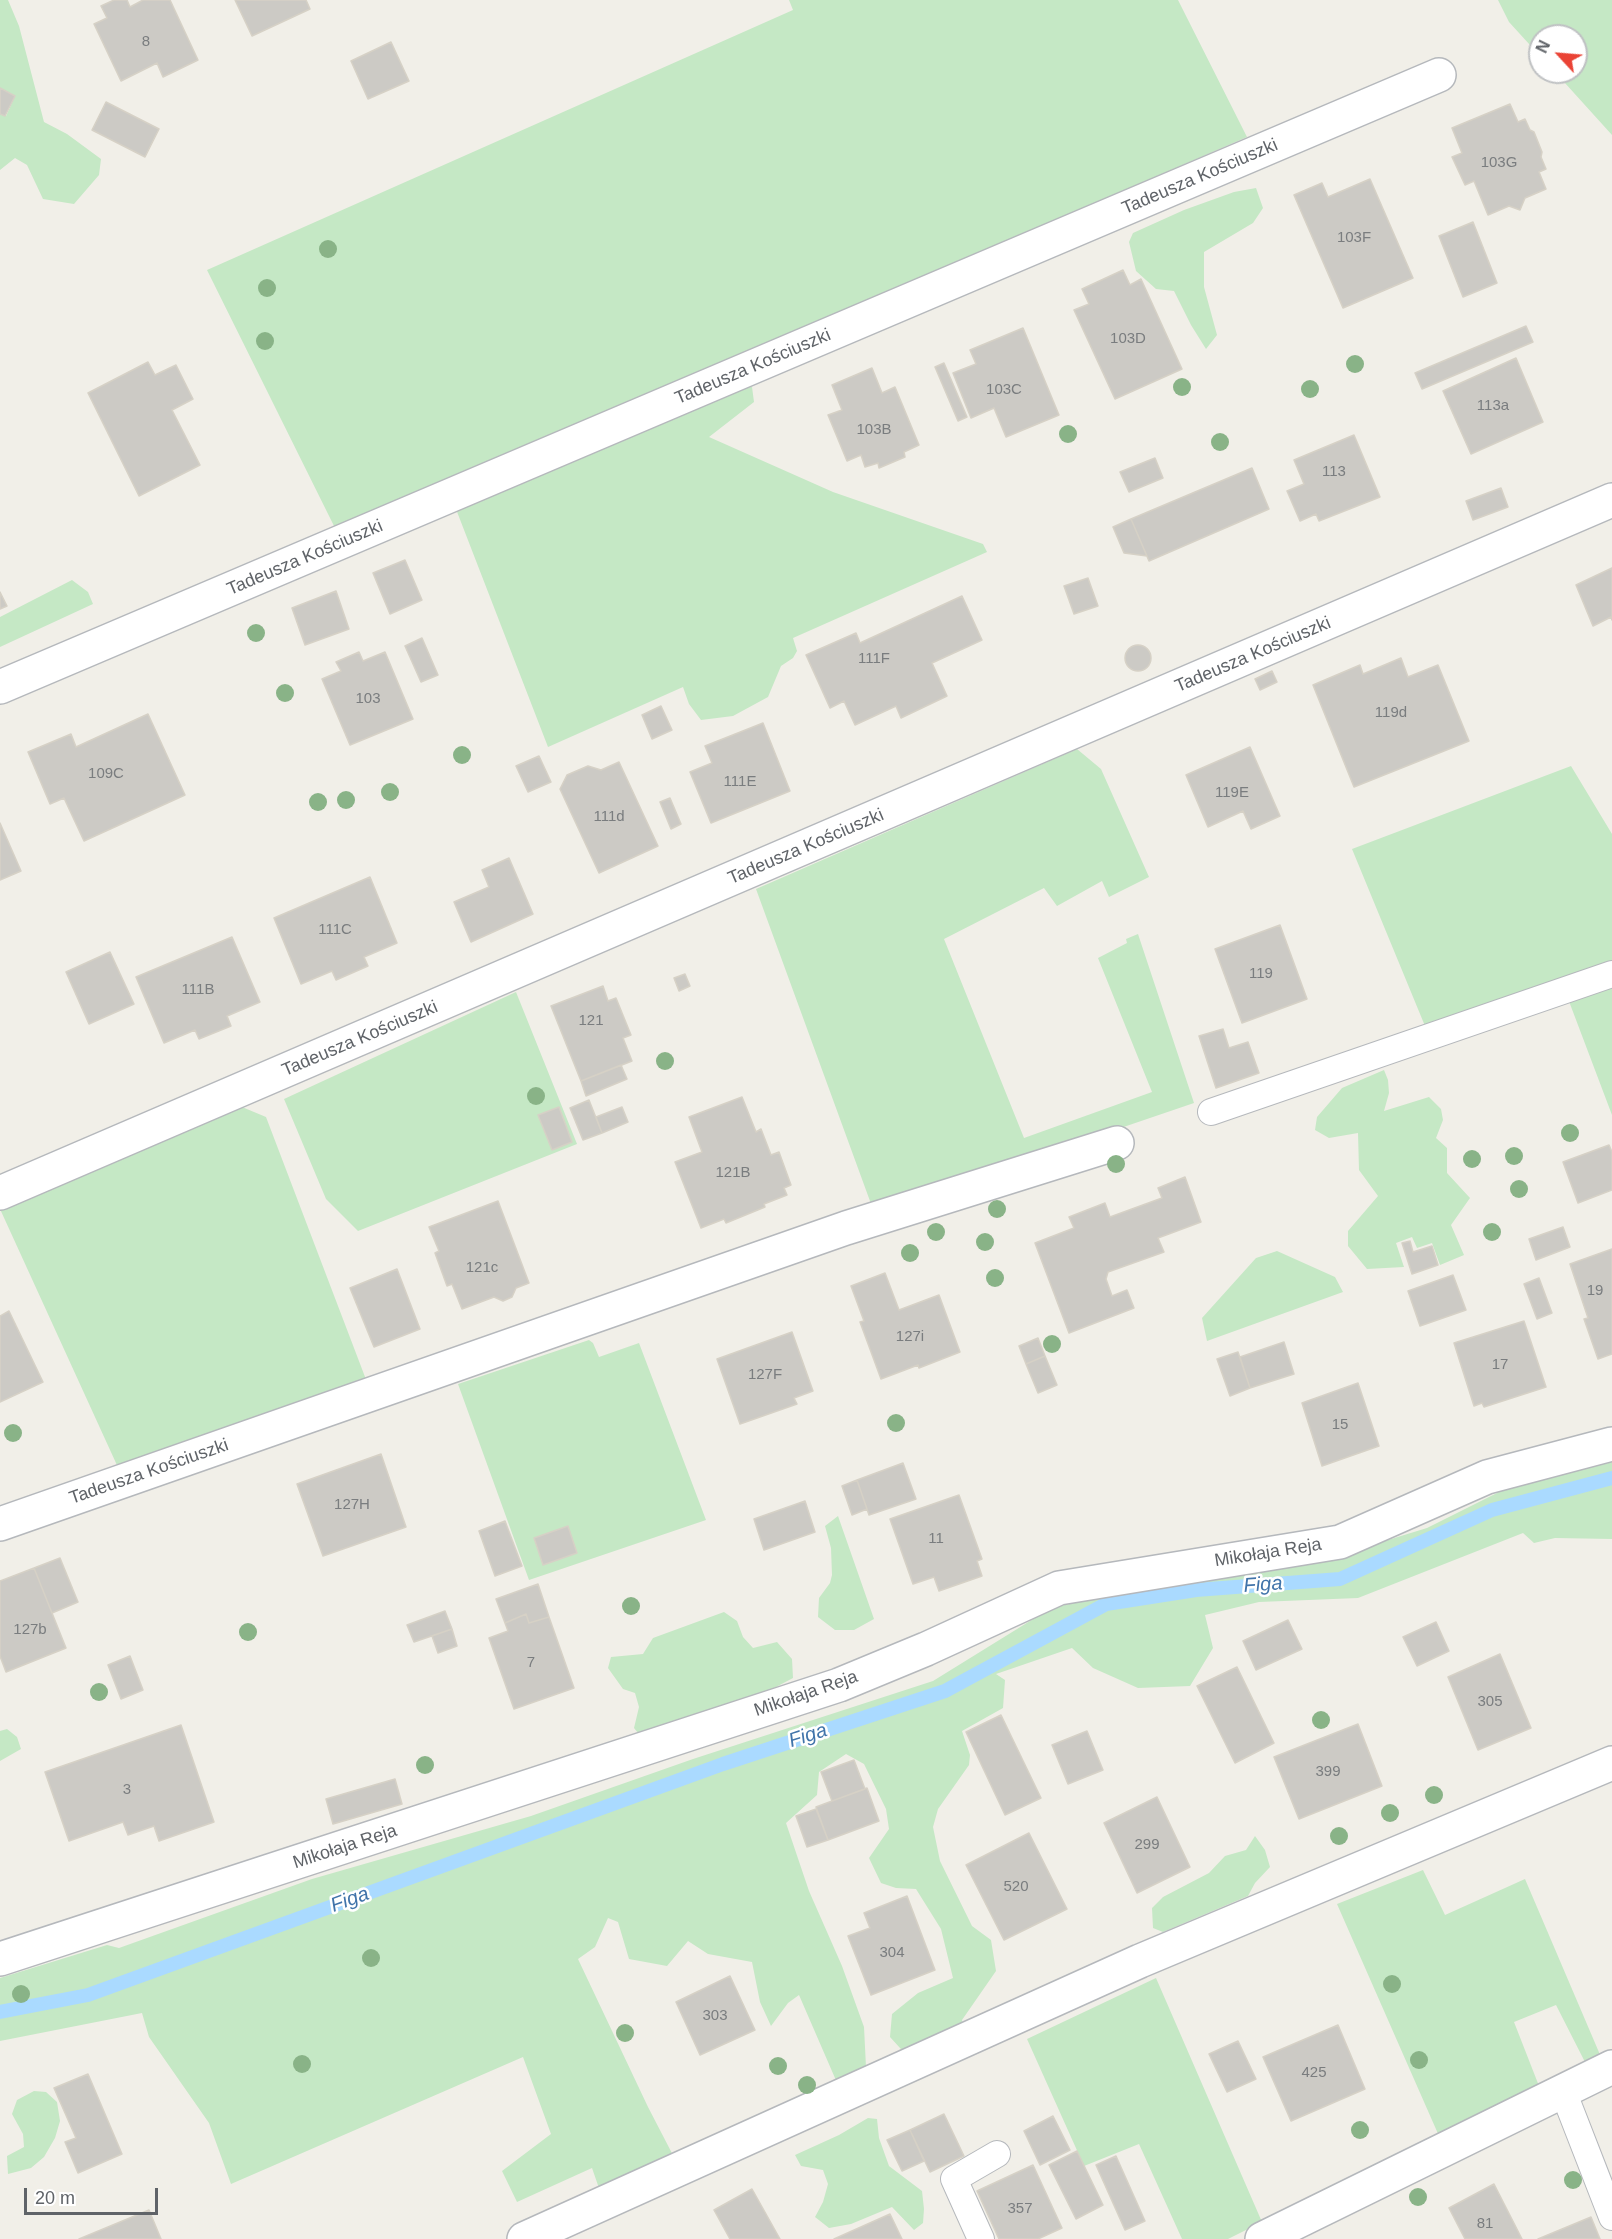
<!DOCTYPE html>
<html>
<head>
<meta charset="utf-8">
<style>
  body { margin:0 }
  #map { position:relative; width:1612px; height:2239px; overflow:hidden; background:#f1efe8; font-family:Arial,sans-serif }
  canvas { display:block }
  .north { position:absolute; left:1528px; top:24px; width:60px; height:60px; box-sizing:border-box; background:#fff; border:2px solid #bfc1c3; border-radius:50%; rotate:296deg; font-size:16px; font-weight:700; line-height:24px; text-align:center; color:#5f6368 }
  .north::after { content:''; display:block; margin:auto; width:21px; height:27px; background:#ea4335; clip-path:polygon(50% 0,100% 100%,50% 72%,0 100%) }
  .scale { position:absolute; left:24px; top:2188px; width:134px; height:27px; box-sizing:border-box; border:3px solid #5f6368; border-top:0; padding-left:8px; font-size:18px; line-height:21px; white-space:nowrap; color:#5f6368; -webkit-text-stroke:4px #fff; paint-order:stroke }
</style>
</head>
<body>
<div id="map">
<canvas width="1612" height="2239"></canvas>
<div class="north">N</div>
<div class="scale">20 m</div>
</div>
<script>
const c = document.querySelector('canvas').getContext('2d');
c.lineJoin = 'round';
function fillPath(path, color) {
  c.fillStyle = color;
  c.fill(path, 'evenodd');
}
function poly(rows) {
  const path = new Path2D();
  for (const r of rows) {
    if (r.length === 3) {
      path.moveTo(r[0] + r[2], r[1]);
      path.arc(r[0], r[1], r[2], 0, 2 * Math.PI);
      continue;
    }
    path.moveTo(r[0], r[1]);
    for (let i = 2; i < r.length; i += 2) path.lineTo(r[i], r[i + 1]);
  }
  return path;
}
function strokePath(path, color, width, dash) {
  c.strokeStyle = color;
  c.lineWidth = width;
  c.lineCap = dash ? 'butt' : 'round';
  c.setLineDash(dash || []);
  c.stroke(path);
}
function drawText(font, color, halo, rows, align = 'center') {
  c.font = font + ' Arial,sans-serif';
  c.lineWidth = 5;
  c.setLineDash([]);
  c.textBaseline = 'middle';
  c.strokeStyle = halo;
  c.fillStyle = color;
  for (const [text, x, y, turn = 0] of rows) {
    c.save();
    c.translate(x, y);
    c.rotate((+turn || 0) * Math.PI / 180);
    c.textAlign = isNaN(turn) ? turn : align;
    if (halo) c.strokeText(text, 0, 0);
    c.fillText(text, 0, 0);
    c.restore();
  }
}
fillPath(poly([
  [0,0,8,0,19,26,44,122,67,134,101,159,99,175,74,204,43,199,27,165,15,158,0,170,0,114,6,116,15,96,0,88],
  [789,0,1178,0,1247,137,651,396,335,528,207,270,793,10],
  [1498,0,1612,0,1612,135,1555,72,1576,72,1576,36,1540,36,1540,56,1509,22],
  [1256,188,1263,208,1253,223,1204,252,1204,287,1217,335,1206,349,1191,325,1174,291,1156,289,1136,271,1129,242,1133,233,1184,210,1234,192],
  [741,386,752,387,754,402,709,437,833,492,983,544,987,552,793,638,797,651,793,658,781,666,768,697,733,716,701,720,689,704,683,687,548,747,454,504],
  [72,580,88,592,93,604,0,647,0,617],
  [1077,749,1101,769,1149,877,1109,897,1102,881,1057,906,1044,888,944,939,1024,1138,1152,1092,1098,958,1127,943,1126,939,1138,934,1194,1103,874,1212,756,889],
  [1571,766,1612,834,1612,961,1425,1026,1352,849],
  [1612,981,1612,1115,1567,996],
  [516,992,577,1144,358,1231,326,1199,284,1099],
  [1384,1070,1388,1080,1389,1093,1384,1111,1429,1097,1441,1109,1443,1120,1436,1138,1447,1148,1447,1173,1470,1198,1451,1225,1464,1255,1440,1265,1432,1243,1417,1248,1412,1237,1396,1243,1404,1267,1367,1269,1348,1246,1348,1231,1378,1196,1359,1170,1358,1133,1329,1138,1315,1130,1317,1117,1342,1088],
  [242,1107,266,1117,370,1390,121,1474,0,1209],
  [1277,1251,1335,1277,1343,1292,1207,1341,1202,1318,1256,1258],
  [589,1340,593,1343,599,1357,639,1343,706,1520,529,1580,458,1384],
  [1612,1462,1612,1539,1555,1538,1534,1543,1523,1533,1358,1598,1259,1602,1205,1615,1213,1648,1190,1686,1138,1688,1093,1668,1072,1648,996,1674,1005,1680,1003,1708,962,1731,970,1755,969,1765,938,1809,933,1827,940,1861,972,1926,991,1940,996,1971,962,2020,965,2035,910,2059,890,2037,892,2014,918,1993,953,1978,941,1929,916,1889,896,1888,881,1883,869,1858,889,1829,886,1809,864,1764,846,1754,819,1772,817,1795,786,1823,809,1891,842,1966,864,2027,866,2067,838,2085,799,1995,788,2003,771,2026,760,2002,752,1962,708,1954,688,1941,667,1966,629,1959,618,1922,608,1918,595,1947,578,1959,648,2107,676,2161,601,2194,592,2168,517,2202,502,2171,551,2134,523,2057,231,2184,209,2123,149,2037,142,2013,0,2041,0,1978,107,1945,119,1948,312,1879,531,1816,693,1759,933,1681,1051,1608,1133,1590,1276,1570,1339,1555,1427,1528,1507,1488],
  [838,1516,874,1619,854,1630,835,1630,818,1617,819,1598,830,1583,832,1575,831,1548,825,1526],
  [724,1612,737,1621,743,1637,753,1648,777,1642,792,1659,793,1678,740,1706,643,1739,634,1728,639,1707,635,1693,623,1689,608,1668,611,1657,643,1654,653,1638],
  [7,1729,17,1737,21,1749,0,1761,0,1731],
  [1255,1836,1265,1850,1270,1867,1255,1883,1248,1896,1163,1932,1153,1928,1152,1908,1163,1897,1209,1873,1225,1856,1246,1850],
  [1423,1870,1445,1915,1525,1879,1601,2057,1586,2064,1556,2005,1514,2022,1539,2086,1439,2136,1337,1904],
  [1156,1978,1262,2222,1228,2239,1182,2239,1139,2144,1084,2166,1027,2039],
  [34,2091,46,2092,57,2102,60,2121,55,2138,44,2157,31,2168,8,2174,7,2156,24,2147,23,2134,12,2114,17,2100],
  [868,2118,877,2119,879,2138,889,2166,922,2191,924,2209,923,2223,914,2230,892,2207,851,2224,829,2228,815,2217,823,2202,828,2184,823,2170,801,2166,795,2155,839,2135]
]), '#c5e8c5');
strokePath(poly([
  [0,2012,88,1995,723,1764,945,1691,1106,1604,1196,1590,1340,1579,1492,1510,1612,1478]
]), '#aadaff', 14);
const building = poly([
  [114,0,127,0,130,7,143,0,170,0,198,60,163,77,157,63,121,81,94,24,107,18,101,6,114,0],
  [235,0,306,0,310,9,252,36,235,0],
  [391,42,409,81,368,99,351,61,391,42],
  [0,88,15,96,5,116,0,114,0,88],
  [106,102,159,129,145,157,92,130,106,102],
  [1510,104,1518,122,1525,119,1530,130,1534,132,1542,152,1541,157,1546,169,1539,172,1546,189,1525,198,1520,210,1509,206,1488,215,1474,181,1465,185,1452,157,1462,153,1452,128,1510,104],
  [1370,179,1413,278,1343,308,1294,195,1322,183,1328,197,1370,179],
  [1473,222,1497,283,1463,297,1439,236,1473,222],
  [1123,270,1130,285,1141,279,1182,369,1115,399,1074,310,1089,304,1082,289,1123,270],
  [1526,326,1533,342,1422,389,1415,373,1526,326],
  [1023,328,1059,415,1006,437,994,408,971,418,953,373,976,364,970,350,1023,328],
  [1516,358,1543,422,1471,454,1443,391,1516,358],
  [148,362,155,375,176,365,193,399,172,410,200,465,139,496,88,393,148,362],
  [944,363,967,417,958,421,935,367,944,363],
  [872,368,882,393,895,387,919,445,904,452,905,457,879,468,878,463,865,467,861,455,847,461,828,415,842,410,832,385,872,368],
  [1354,435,1380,497,1319,521,1316,514,1300,521,1287,491,1304,484,1294,460,1354,435],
  [1155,458,1163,478,1129,492,1120,472,1155,458],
  [1252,468,1269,509,1149,561,1131,519,1252,468],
  [1501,488,1508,507,1473,520,1466,501,1501,488],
  [1131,519,1147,556,1124,553,1113,527,1131,519],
  [405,560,422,600,390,614,373,573,405,560],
  [1612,568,1612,620,1611,617,1593,626,1576,585,1612,568],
  [1088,578,1098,606,1074,614,1064,586,1088,578],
  [336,591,349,629,305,645,292,608,336,591],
  [0,592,7,606,0,609,0,592],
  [962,596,982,640,932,663,947,696,901,718,896,706,855,725,844,701,830,708,806,655,856,633,860,643,962,596],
  [422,638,438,675,421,682,405,646,422,638],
  [1138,658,13],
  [359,652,363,661,385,652,413,719,350,745,322,679,341,671,336,662,359,652],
  [1401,658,1408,677,1438,665,1469,741,1354,787,1313,685,1360,665,1363,674,1401,658],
  [1272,671,1277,682,1260,690,1255,679,1272,671],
  [661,706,672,730,652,739,642,715,661,706],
  [148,714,185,795,84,841,64,798,50,804,28,752,71,734,76,747,148,714],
  [763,723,790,791,711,823,690,772,712,763,705,746,763,723],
  [1250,747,1280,816,1251,829,1243,811,1208,827,1186,775,1250,747],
  [539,756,551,782,528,792,516,766,539,756],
  [619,762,658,846,599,873,560,789,567,775,588,766,601,770,619,762],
  [670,798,681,824,671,829,660,802,670,798],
  [0,823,21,871,0,880,0,823],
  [509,858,533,914,471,942,454,902,489,887,482,870,509,858],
  [370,877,397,943,364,957,368,966,336,980,332,971,301,984,274,918,370,877],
  [1280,925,1307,999,1242,1023,1215,949,1280,925],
  [232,937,260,1002,227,1016,231,1026,199,1039,195,1030,164,1043,136,977,232,937],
  [110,952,134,1004,89,1024,66,972,110,952],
  [685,974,690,986,679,991,674,978,685,974],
  [603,986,608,1001,616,998,631,1035,623,1038,632,1061,581,1081,551,1006,603,986],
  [1223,1029,1229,1048,1248,1042,1259,1073,1216,1088,1199,1036,1223,1029],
  [621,1065,627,1079,586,1096,581,1081,621,1065],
  [742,1097,756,1132,761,1129,771,1155,779,1152,791,1185,784,1188,787,1195,764,1204,765,1207,726,1223,724,1219,701,1228,675,1162,702,1152,689,1117,742,1097],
  [589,1100,602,1133,583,1140,570,1108,589,1100],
  [559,1107,572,1142,552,1150,538,1115,559,1107],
  [622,1107,628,1122,602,1133,596,1117,622,1107],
  [1609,1145,1612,1152,1612,1190,1578,1203,1563,1162,1609,1145],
  [1185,1177,1201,1222,1158,1238,1164,1252,1108,1272,1106,1279,1112,1296,1127,1290,1134,1308,1069,1333,1035,1243,1074,1228,1069,1217,1105,1203,1110,1217,1162,1198,1158,1188,1185,1177],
  [498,1201,529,1283,516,1288,512,1297,503,1301,494,1297,462,1309,452,1284,447,1286,435,1253,439,1251,429,1227,498,1201],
  [1563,1227,1570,1247,1536,1260,1529,1239,1563,1227],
  [1410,1241,1413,1252,1432,1246,1438,1265,1412,1274,1402,1243,1410,1241],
  [1612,1249,1612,1354,1598,1359,1584,1319,1588,1318,1570,1264,1612,1249],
  [397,1269,420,1329,374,1347,350,1288,397,1269],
  [885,1273,899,1310,939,1295,960,1352,919,1368,918,1365,881,1379,860,1322,864,1321,851,1286,885,1273],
  [1453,1275,1466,1310,1420,1326,1408,1291,1453,1275],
  [1539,1278,1552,1313,1537,1319,1524,1284,1539,1278],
  [9,1311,43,1382,0,1402,0,1316,9,1311],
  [1524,1321,1546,1387,1484,1407,1482,1403,1474,1406,1454,1343,1524,1321],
  [792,1332,813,1391,794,1398,797,1404,740,1424,717,1359,792,1332],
  [1038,1338,1045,1356,1026,1364,1019,1346,1038,1338],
  [1284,1342,1294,1374,1250,1388,1240,1357,1284,1342],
  [1238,1352,1250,1388,1230,1396,1217,1359,1238,1352],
  [1045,1356,1057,1385,1038,1393,1026,1364,1045,1356],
  [1358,1383,1379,1446,1322,1466,1302,1403,1358,1383],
  [381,1454,406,1527,323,1556,297,1484,381,1454],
  [903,1463,916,1499,869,1515,857,1480,903,1463],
  [857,1480,867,1509,852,1515,842,1486,857,1480],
  [959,1495,982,1559,977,1561,982,1576,939,1591,934,1577,913,1584,890,1519,959,1495],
  [805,1501,815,1532,764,1550,754,1519,805,1501],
  [505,1521,522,1566,495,1576,479,1531,505,1521],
  [568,1526,577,1553,543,1565,534,1538,568,1526],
  [60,1558,78,1602,52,1613,34,1568,60,1558],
  [34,1568,66,1648,6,1672,0,1656,0,1581,34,1568],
  [538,1584,549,1617,529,1623,526,1614,505,1623,496,1599,538,1584],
  [445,1611,452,1629,414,1642,407,1625,445,1611],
  [526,1614,529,1623,549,1617,574,1688,514,1709,489,1638,508,1631,505,1623,526,1614],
  [1288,1620,1302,1649,1256,1670,1243,1641,1288,1620],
  [1436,1622,1449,1651,1417,1666,1403,1637,1436,1622],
  [452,1629,457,1646,438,1653,432,1636,452,1629],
  [1500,1654,1531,1728,1478,1750,1448,1677,1500,1654],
  [130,1656,143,1690,121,1699,108,1665,130,1656],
  [1237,1667,1274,1743,1235,1763,1197,1686,1237,1667],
  [1001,1715,1041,1798,1005,1815,966,1732,1001,1715],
  [1358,1724,1382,1786,1299,1819,1274,1757,1358,1724],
  [181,1725,214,1822,159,1841,154,1826,128,1835,123,1822,69,1841,45,1772,181,1725],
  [1087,1731,1103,1770,1068,1784,1052,1745,1087,1731],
  [854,1760,865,1789,832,1801,821,1772,854,1760],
  [395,1779,402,1804,333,1824,326,1799,395,1779],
  [867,1788,879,1821,828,1840,816,1807,867,1788],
  [1157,1797,1190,1867,1137,1893,1104,1823,1157,1797],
  [816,1809,828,1840,807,1847,796,1816,816,1809],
  [1029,1833,1067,1909,1004,1940,966,1865,1029,1833],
  [907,1896,935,1970,871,1995,848,1936,870,1928,864,1913,907,1896],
  [730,1976,755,2030,700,2055,676,2002,730,1976],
  [1338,2025,1365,2089,1291,2121,1263,2057,1338,2025],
  [1238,2041,1256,2079,1227,2092,1209,2054,1238,2041],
  [88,2074,122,2154,78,2173,65,2142,76,2138,54,2088,88,2074],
  [944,2114,964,2156,930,2172,910,2130,944,2114],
  [1053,2116,1070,2150,1040,2165,1024,2131,1053,2116],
  [910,2130,924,2161,902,2171,887,2140,910,2130],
  [1077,2151,1103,2205,1076,2219,1049,2165,1077,2151],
  [1116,2156,1145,2221,1125,2230,1096,2165,1116,2156],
  [1033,2165,1062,2228,1038,2239,999,2239,977,2191,1033,2165],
  [1494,2184,1522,2239,1465,2239,1449,2208,1494,2184],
  [752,2189,780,2239,730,2239,714,2210,752,2189],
  [149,2210,161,2239,79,2239,149,2210],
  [890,2214,902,2239,834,2239,890,2214],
  [1591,2217,1600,2239,1538,2239,1591,2217]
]);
fillPath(building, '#cccac5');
strokePath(building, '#d6d1c6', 1.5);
const service = poly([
  [1211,1112,1612,974],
  [1563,2091,1612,2217],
  [981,2239,954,2179,997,2154]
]);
const minor = poly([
  [0,687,1439,75],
  [0,1193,1612,500],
  [0,1524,846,1228,1117,1143],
  [0,1959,839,1685,926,1649,1059,1588,1340,1542,1487,1477,1612,1444],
  [524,2239,1140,1961,1612,1763],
  [1262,2239,1612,2067]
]);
strokePath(service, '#b5b8bc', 28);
strokePath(minor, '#b5b8bc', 36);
strokePath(service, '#fff', 26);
strokePath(minor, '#fff', 33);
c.fillStyle = '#89b387';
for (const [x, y] of [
  [328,249],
  [267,288],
  [265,341],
  [1355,364],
  [1182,387],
  [1310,389],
  [1068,434],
  [1220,442],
  [256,633],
  [285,693],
  [462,755],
  [390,792],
  [346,800],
  [318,802],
  [665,1061],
  [536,1096],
  [1570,1133],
  [1514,1156],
  [1472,1159],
  [1116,1164],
  [1519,1189],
  [997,1209],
  [936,1232],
  [1492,1232],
  [985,1242],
  [910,1253],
  [995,1278],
  [1052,1344],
  [896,1423],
  [13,1433],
  [631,1606],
  [248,1632],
  [99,1692],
  [1321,1720],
  [425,1765],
  [1434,1795],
  [1390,1813],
  [1339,1836],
  [371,1958],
  [1392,1984],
  [21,1994],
  [625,2033],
  [1419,2060],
  [302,2064],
  [778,2066],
  [807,2085],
  [1360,2130],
  [1573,2180],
  [1418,2197]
]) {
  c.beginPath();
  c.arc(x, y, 9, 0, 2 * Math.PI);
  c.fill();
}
drawText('15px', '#7a7d7f', null, [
  ["8",146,42],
  ["103G",1499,163],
  ["103F",1354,238],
  ["103D",1128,339],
  ["103C",1004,390],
  ["113a",1493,406],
  ["103B",874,430],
  ["113",1334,472],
  ["111F",874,659],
  ["103",368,699],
  ["119d",1391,713],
  ["109C",106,774],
  ["111E",740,782],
  ["119E",1232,793],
  ["111d",609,817],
  ["111C",335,930],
  ["119",1261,974],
  ["111B",198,990],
  ["121",591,1021],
  ["121B",733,1173],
  ["121c",482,1268],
  ["19",1595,1291],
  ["127i",910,1337],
  ["17",1500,1365],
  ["127F",765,1375],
  ["15",1340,1425],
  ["127H",352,1505],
  ["11",936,1539],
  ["127b",30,1630],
  ["7",531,1663],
  ["305",1490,1702],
  ["399",1328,1772],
  ["3",127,1790],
  ["299",1147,1845],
  ["520",1016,1887],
  ["304",892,1953],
  ["303",715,2016],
  ["425",1314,2073],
  ["357",1020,2209],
  ["81",1485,2224]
]);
drawText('18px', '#5f6368', '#fff', [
  ["Tadeusza Kościuszki",1200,177,-23],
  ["Tadeusza Kościuszki",753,367,-23],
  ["Tadeusza Kościuszki",305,558,-23],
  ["Tadeusza Kościuszki",1253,655,-23],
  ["Tadeusza Kościuszki",806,847,-23],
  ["Tadeusza Kościuszki",360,1039,-23],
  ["Tadeusza Kościuszki",149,1472,-19],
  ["Mikołaja Reja",1268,1553,-9],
  ["Mikołaja Reja",806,1694,-19],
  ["Mikołaja Reja",345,1847,-18]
]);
drawText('italic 20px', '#4174aa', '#fff', [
  ["Figa",1263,1585,-4],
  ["Figa",808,1736,-18],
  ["Figa",350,1900,-20]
]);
</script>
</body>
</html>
